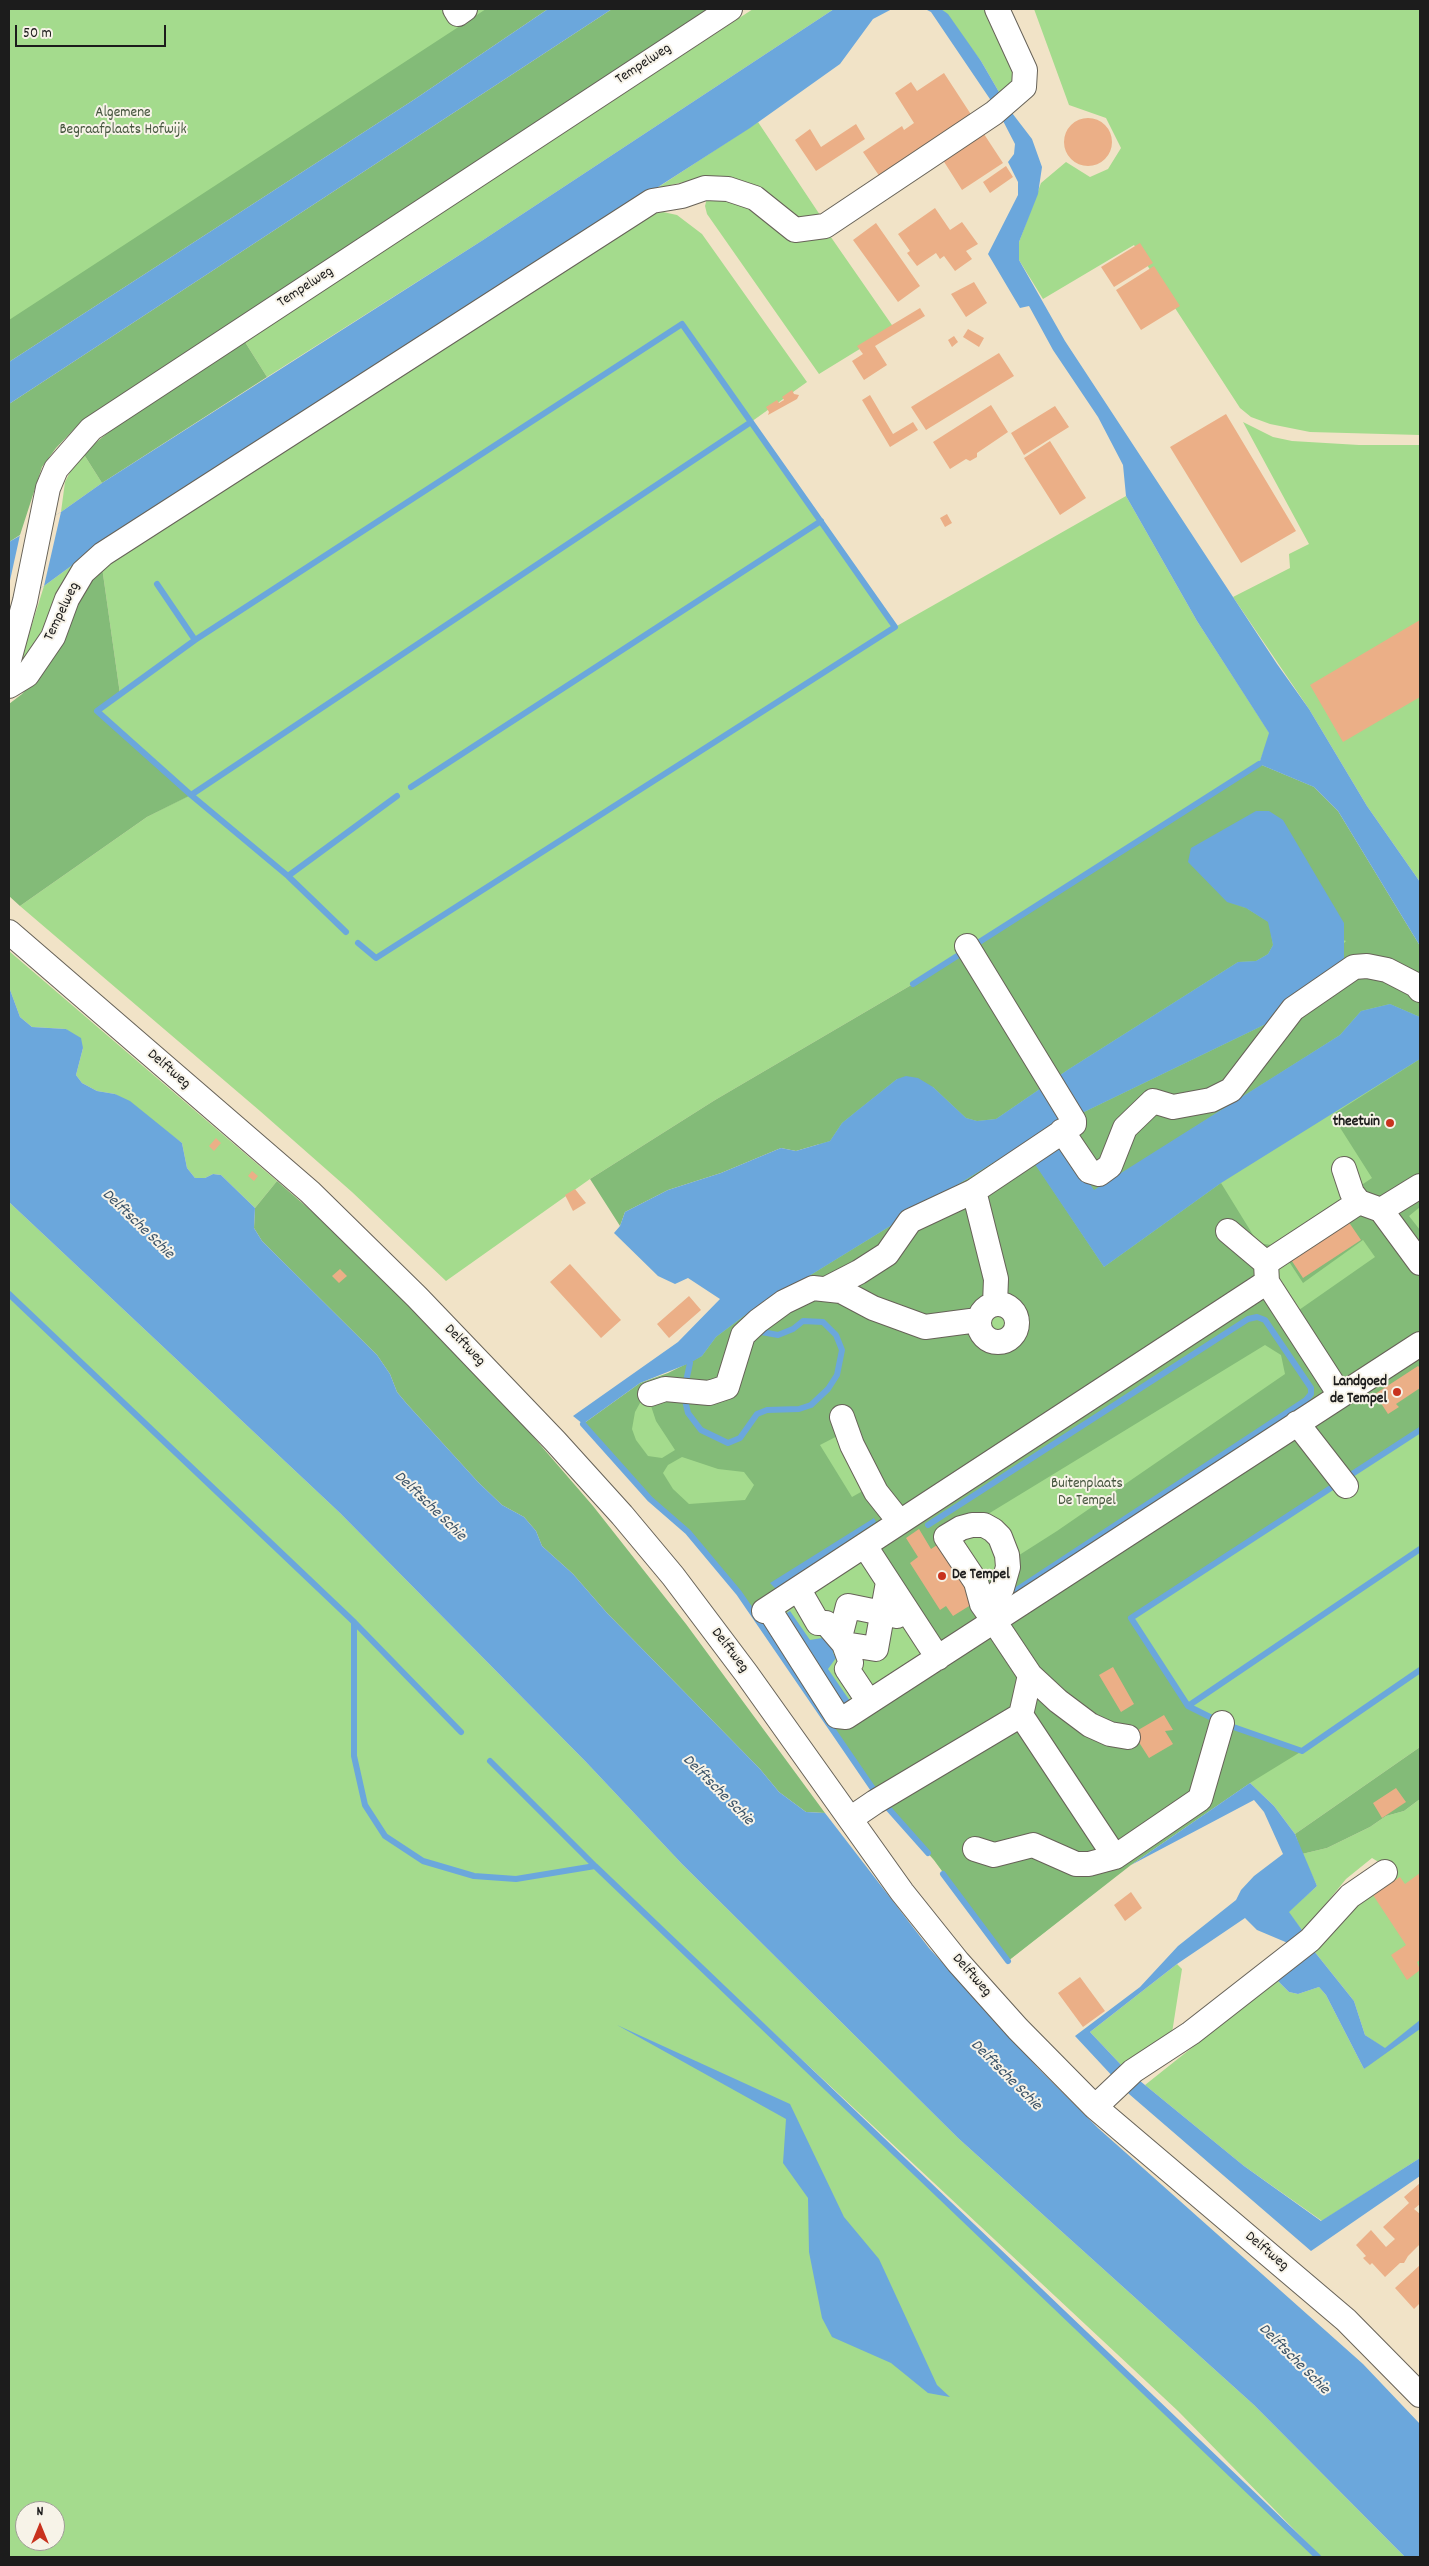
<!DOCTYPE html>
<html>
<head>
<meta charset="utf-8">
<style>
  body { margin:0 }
  #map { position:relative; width:1429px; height:2566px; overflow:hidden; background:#f1e3c7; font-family:Dekko,sans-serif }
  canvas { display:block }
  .frame { position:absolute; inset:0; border:10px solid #1c1c1c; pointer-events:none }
  .north { position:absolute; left:15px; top:2501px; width:50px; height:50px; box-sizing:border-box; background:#f7f3e8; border:1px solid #9f9d96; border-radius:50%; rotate:0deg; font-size:14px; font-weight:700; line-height:20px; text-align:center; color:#1c1c1c }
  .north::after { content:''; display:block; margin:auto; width:18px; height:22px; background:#c8321e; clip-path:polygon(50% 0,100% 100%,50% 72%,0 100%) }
  .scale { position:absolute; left:15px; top:25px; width:151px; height:22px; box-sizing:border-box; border:2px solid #1c1c1c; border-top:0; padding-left:6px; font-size:15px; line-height:18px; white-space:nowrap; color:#1c1c1c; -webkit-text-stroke:4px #f7f3e8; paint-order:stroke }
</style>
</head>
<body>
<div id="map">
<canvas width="1429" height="2566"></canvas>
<div class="frame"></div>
<div class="north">N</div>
<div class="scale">50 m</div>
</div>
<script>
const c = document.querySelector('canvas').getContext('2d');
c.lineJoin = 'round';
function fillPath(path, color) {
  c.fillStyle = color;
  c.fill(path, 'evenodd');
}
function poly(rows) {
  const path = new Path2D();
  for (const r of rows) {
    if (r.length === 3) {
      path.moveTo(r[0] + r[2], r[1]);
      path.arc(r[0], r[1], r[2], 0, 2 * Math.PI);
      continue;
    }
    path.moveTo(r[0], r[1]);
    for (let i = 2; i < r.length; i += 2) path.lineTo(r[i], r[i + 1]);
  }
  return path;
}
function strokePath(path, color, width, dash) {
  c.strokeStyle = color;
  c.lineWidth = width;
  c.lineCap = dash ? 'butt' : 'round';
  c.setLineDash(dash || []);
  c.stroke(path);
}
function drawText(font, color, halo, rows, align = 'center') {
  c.font = font + ' Dekko,sans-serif';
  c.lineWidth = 4;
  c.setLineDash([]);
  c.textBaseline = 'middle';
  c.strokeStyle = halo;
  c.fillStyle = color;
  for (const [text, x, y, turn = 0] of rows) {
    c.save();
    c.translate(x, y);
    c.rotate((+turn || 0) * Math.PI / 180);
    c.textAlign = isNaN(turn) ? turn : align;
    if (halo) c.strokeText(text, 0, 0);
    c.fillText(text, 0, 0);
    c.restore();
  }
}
fillPath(poly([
  [9,9,500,9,9,334],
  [753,9,834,9,483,240,267,377,245,342],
  [941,9,985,9,995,35,1022,80,1003,99,981,61],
  [1034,9,1420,9,1420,435,1310,432,1270,424,1251,417,1240,408,1134,245,1043,299,1019,260,1019,242,1041,183,1066,162,1090,177,1108,169,1121,148,1106,118,1069,105],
  [758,122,820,215,797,220,705,180,684,182,657,188],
  [714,196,826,230,894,328,819,374,707,214,705,206,707,198],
  [663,212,677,215,702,234,807,382,751,422,895,627,1126,496,1197,621,1270,734,1259,764,1314,787,1420,946,1420,1747,1295,1834,1274,1806,1250,1783,1130,1865,1008,1961,934,1860,880,1799,739,1593,688,1532,650,1499,583,1424,690,1363,913,984,715,1100,590,1179,446,1281,352,1192,260,1111,20,906,147,817,190,795,97,711,120,694,102,567,650,214],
  [1243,422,1273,437,1292,441,1359,445,1420,445,1420,882,1367,806,1309,709,1233,597,1290,568,1289,554,1309,544],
  [83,453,102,483,61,512,65,482,73,466],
  [97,547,43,636,17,672,44,586],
  [9,951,277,1181,255,1208,221,1175,213,1174,205,1178,195,1178,187,1168,182,1143,115,1094,97,1091,82,1083,76,1075,83,1048,66,1029,32,1027,20,1017,9,987],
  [9,1202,340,1513,586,1762,682,1864,958,2138,1254,2405,1405,2557,1321,2557,1178,2411,643,1911,1318,2557,9,2557],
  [25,2511,55,2511,55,2541,25,2541],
  [1420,1799,1420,2158,1322,2221,1244,2166,1145,2085,1277,1980,1289,1992,1298,1994,1319,1987,1326,1995,1364,2069,1385,2049,1365,2035,1354,2001,1314,1951,1351,1905,1395,1872,1372,1858,1346,1879,1325,1905,1307,1937,1288,1912,1317,1886,1302,1854,1327,1848,1370,1827,1386,1816,1404,1811],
  [1177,1964,1182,1969,1172,2033,1123,2067,1090,2032]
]), '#a4db8d');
fillPath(poly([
  [486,9,548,9,415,99,9,362,9,320],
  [612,9,708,9,78,425,56,448,42,467,20,535,9,542,9,404],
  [245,342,267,377,102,483,83,453,110,431],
  [102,567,120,694,98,711,191,795,147,817,20,906,9,896,9,704,22,694,44,669,77,592],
  [1259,764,1314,787,1338,811,1420,946,1420,1017,1390,1004,1361,1011,1340,1035,1094,1191,1051,1128,1266,1024,1346,941,1227,902,1246,908,1269,922,1273,945,1268,954,1256,961,1238,962,1069,1069,996,1119,977,1121,966,1118,933,1087,897,1079,842,1123,830,1141,796,1151,781,1148,721,1173,668,1190,625,1212,620,1226,590,1179,715,1100,913,984],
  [1420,1059,1420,1207,1409,1216,1420,1230,1420,1430,1131,1618,1188,1706,1222,1723,1302,1751,1250,1783,1131,1865,1008,1961,934,1860,880,1799,830,1726,937,1658,866,1547,755,1616,739,1593,689,1532,650,1499,583,1424,640,1383,668,1373,702,1356,716,1337,744,1316,1014,1150,1024,1147,1104,1267,1221,1183,1258,1243,1271,1245,1372,1178,1332,1115],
  [1363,1240,1375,1257,1299,1310,1274,1276,1286,1257,1303,1283],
  [993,1308,1000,1308,1007,1311,1012,1319,1012,1327,1009,1334,1002,1338,994,1338,987,1334,982,1327,986,1313],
  [1265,1345,1281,1355,1285,1374,1057,1531,980,1580,952,1536],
  [649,1400,656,1421,675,1450,662,1458,648,1456,636,1440,632,1429,635,1412,640,1403],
  [851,1429,877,1483,852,1497,820,1445],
  [682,1457,718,1469,744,1472,754,1485,745,1500,689,1504,673,1489,663,1473,668,1465],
  [277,1181,324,1222,420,1315,518,1419,593,1506,686,1624,825,1813,806,1812,779,1792,760,1769,607,1613,573,1574,542,1546,536,1531,524,1517,502,1505,478,1482,407,1404,397,1392,390,1374,377,1355,262,1241,254,1228,255,1208],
  [1420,1747,1420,1799,1404,1811,1386,1816,1370,1827,1327,1848,1302,1854,1295,1834]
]), '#83bb78');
fillPath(poly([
  [548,9,612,9,9,404,9,362,415,99],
  [834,9,892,9,873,19,840,64,750,128,97,547,44,586,9,606,9,542,61,512,102,483,483,240],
  [925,9,941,9,948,14,981,61,1003,99,994,105,931,12],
  [1009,109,1032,139,1042,167,1038,194,1019,242,1019,260,1065,341,1277,664,1309,709,1367,806,1420,882,1420,946,1338,811,1314,787,1259,764,1269,733,1197,621,1126,496,1123,465,1098,417,1053,350,1029,306,1020,308,988,254,1018,195,1018,182,1008,162,1014,154,1015,144,1001,117],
  [1256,811,1269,811,1283,820,1344,923,1344,963,1266,1024,1051,1128,1094,1190,1340,1035,1361,1011,1390,1004,1420,1017,1420,1059,1221,1183,1104,1267,1024,1148,1014,1150,744,1316,716,1337,702,1356,690,1363,640,1383,583,1424,573,1416,678,1342,720,1299,688,1278,675,1284,658,1276,614,1233,620,1226,625,1212,668,1190,721,1173,781,1148,796,1151,830,1141,842,1123,858,1110,897,1079,906,1076,918,1078,933,1087,966,1118,977,1121,996,1119,1069,1069,1238,962,1256,961,1268,954,1273,945,1268,922,1246,908,1227,902,1188,862,1191,848],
  [9,987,20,1017,32,1027,66,1029,81,1038,83,1048,76,1075,82,1083,97,1091,115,1094,130,1101,182,1143,187,1168,195,1178,205,1178,213,1174,221,1175,255,1208,254,1228,262,1241,377,1355,390,1374,397,1392,407,1404,478,1482,502,1505,524,1517,536,1531,542,1546,573,1574,607,1613,760,1769,779,1792,806,1812,825,1813,929,1948,1038,2068,1098,2128,1363,2364,1420,2424,1420,2557,1405,2557,1254,2405,958,2138,682,1864,586,1762,340,1513,9,1202],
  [874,1518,876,1522,776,1589,770,1583],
  [790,1611,810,1640,822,1638,835,1648,833,1653,836,1658,828,1669,850,1701,843,1706,785,1614],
  [1250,1783,1274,1806,1295,1834,1317,1886,1289,1912,1307,1937,1295,1946,1257,1930,1245,1918,1177,1964,1090,2032,1123,2067,1244,2166,1321,2221,1420,2158,1420,2176,1311,2251,1129,2094,1075,2036,1140,1987,1178,1946,1236,1900,1241,1890,1254,1876,1283,1854,1264,1812,1254,1800,1131,1865],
  [1314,1951,1354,2001,1365,2035,1385,2048,1420,2020,1420,2029,1364,2069,1326,1995,1319,1987,1298,1994,1289,1992,1277,1980],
  [617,2025,790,2104,844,2217,879,2259,937,2385,950,2397,928,2393,891,2363,832,2337,822,2318,809,2252,808,2198,783,2163,786,2119]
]), '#6ba7dc');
fillPath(poly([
  [61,512,44,586,9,606,9,585,20,535]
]), '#f1e3c7');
strokePath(poly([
  [157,584,195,640],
  [411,787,821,521],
  [191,795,97,711,195,640,682,324,895,627,376,958,358,943],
  [288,876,397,796],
  [346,932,288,876,191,795,751,422],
  [973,946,1259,764],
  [913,984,965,951],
  [9,1294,354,1622,461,1732],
  [685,1386,690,1363],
  [684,1396,688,1413,701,1430,728,1443,740,1438,757,1414,767,1410,799,1409,811,1405,828,1389,837,1375,842,1350,836,1335,823,1322,803,1321,793,1329,778,1335,756,1331],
  [583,1424,650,1499,688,1532,739,1593,880,1799,928,1853],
  [1346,1478,1420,1430],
  [1337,1484,1131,1618,1188,1706,1222,1723,1302,1751,1420,1670],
  [928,1525,1248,1319,1257,1317,1265,1320,1311,1388,1311,1394,1306,1400,1006,1597],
  [354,1622,354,1756,365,1805,385,1836,423,1861,474,1876,516,1879,595,1866],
  [1188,1706,1420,1549],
  [490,1761,595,1866,1318,2557],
  [943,1874,1008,1961]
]), '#6ba7dc', 6);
fillPath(poly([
  [944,73,972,116,880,177,863,152,902,126,904,130,914,123,895,93,911,82,917,91],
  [1088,142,24],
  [856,124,865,139,816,171,795,140,810,129,821,147],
  [982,131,1003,163,962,190,941,157],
  [1006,166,1013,177,990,193,983,182],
  [935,208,950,230,962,222,978,244,966,251,972,259,955,271,944,256,940,259,936,253,917,266,907,253,910,251,898,234],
  [876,223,920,286,898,302,853,240],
  [1140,243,1153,263,1114,287,1101,267],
  [1154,266,1180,306,1141,330,1116,290],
  [974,282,987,303,966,317,951,294],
  [920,308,925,316,875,346,887,365,864,380,852,361,863,354,857,346],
  [968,329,984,338,979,347,963,337],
  [954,336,958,342,952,347,948,340],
  [999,353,1014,376,926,430,911,407],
  [792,390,794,394,799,395,797,399,768,415,769,412,766,407,777,400,779,403,784,400,782,397],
  [870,395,893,434,913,422,918,430,890,447,862,400],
  [991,405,1008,432,977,453,977,457,970,461,966,459,950,469,933,442],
  [1055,406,1069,427,1024,455,1011,433],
  [1226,414,1296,531,1241,563,1170,447],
  [1050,441,1086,498,1060,515,1024,458],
  [947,514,952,523,945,527,940,518],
  [1420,620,1420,697,1343,742,1310,685],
  [216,1138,221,1143,214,1151,209,1146],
  [252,1171,258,1176,254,1181,248,1176],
  [575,1189,586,1203,573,1211,565,1195],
  [1346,1218,1361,1240,1303,1278,1288,1255],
  [570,1264,621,1320,601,1338,550,1282],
  [340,1269,347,1276,339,1283,332,1276],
  [689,1296,701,1310,669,1338,657,1324],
  [1418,1366,1420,1368,1420,1388,1396,1404,1399,1407,1388,1414,1375,1394],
  [919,1529,931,1549,943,1541,974,1603,953,1616,946,1606,940,1610,910,1563,918,1557,906,1538],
  [1113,1667,1134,1704,1121,1712,1099,1675],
  [1164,1715,1173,1730,1165,1731,1173,1744,1149,1758,1133,1733],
  [1396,1788,1406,1802,1382,1818,1373,1803],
  [1420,1873,1420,1960,1417,1962,1420,1970,1407,1980,1391,1955,1406,1945,1373,1895,1400,1877,1405,1884],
  [1131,1892,1142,1908,1125,1921,1114,1905],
  [1080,1977,1105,2011,1083,2027,1058,1993],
  [1420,2183,1420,2204,1414,2209,1420,2214,1420,2244,1408,2256,1404,2263,1400,2263,1385,2277,1372,2263,1370,2265,1363,2258,1366,2256,1356,2245,1371,2230,1386,2247,1395,2239,1383,2227,1409,2203,1404,2197],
  [1420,2265,1420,2303,1414,2309,1395,2288]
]), '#ebaf87');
const minor = poly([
  [455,9,458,14,465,9],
  [9,660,25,601,48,488,56,469,91,429,730,9],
  [9,686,27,675,53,637,67,599,83,572,103,554,652,201,682,196,705,188,728,189,755,198,795,230,825,226,994,113,1024,87,1025,70,997,9],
  [9,932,310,1192,417,1297,555,1441,622,1515,673,1576,746,1673,902,1892,958,1962,1018,2029,1095,2107,1346,2320,1420,2395],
  [1062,1131,1089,1171,1099,1174,1110,1166,1125,1128,1153,1101,1173,1107,1211,1100,1231,1090,1293,1009,1354,967,1367,966,1387,970,1416,985,1420,990],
  [1344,1169,1352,1193,1359,1202],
  [974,1191,996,1279,995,1304],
  [1381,1210,1420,1263],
  [1228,1231,1266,1263,1267,1282,1340,1395],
  [1266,1263,1359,1202,1381,1210,1420,1186],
  [828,1288,859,1272,887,1254,910,1221,974,1191,1074,1124,1074,1121,967,946],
  [998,1323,19],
  [650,1394,665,1389,709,1393,727,1387,743,1335,758,1321,784,1302,813,1288,841,1291,873,1308,925,1327,978,1320],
  [842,1417,852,1445,876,1492,899,1521],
  [1297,1423,1346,1486],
  [865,1546,938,1658],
  [799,1590,818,1623,826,1623,844,1644,851,1663,847,1669,869,1702],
  [772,1607,774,1617,837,1716,846,1717,994,1621,982,1604,976,1582,946,1537,961,1528,972,1525,984,1525,993,1530,1000,1537,1007,1555,1008,1567,1002,1588,996,1595,982,1604],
  [764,1611,1267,1282],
  [840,1637,848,1606,897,1616],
  [844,1644,876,1649,888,1582],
  [1030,1675,1058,1701,1090,1725,1110,1734,1128,1737],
  [1222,1723,1200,1799,1115,1857,1021,1715,1030,1675,994,1621,1420,1344],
  [850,1819,875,1802,1021,1715],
  [975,1849,994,1855,1033,1845,1076,1864,1089,1864,1115,1857],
  [1095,2107,1133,2071,1191,2033,1310,1940,1350,1896,1385,1872]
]);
strokePath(minor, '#676258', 26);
strokePath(minor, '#fff', 24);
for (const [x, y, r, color] of [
  [1390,1123,5,"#c8321e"],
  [1397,1392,5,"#c8321e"],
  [942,1576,5,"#c8321e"]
]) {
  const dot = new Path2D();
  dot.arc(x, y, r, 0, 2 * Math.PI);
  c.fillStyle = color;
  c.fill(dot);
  strokePath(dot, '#f7f3e8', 2);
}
drawText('15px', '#1c1c1c', '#f7f3e8', [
  ["Tempelweg",644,65,-33],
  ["Tempelweg",306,288,-33],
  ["Tempelweg",63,612,-64],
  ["Delftweg",168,1070,41],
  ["Delftweg",464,1346,46],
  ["Delftweg",729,1651,53],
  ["Delftweg",971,1976,49],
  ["Delftweg",1266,2252,40]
]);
drawText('15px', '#45553e', '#f7f3e8', [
  ["Algemene",123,114],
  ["Begraafplaats Hofwijk",123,131],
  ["Buitenplaats",1087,1485],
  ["De Tempel",1087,1502]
]);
drawText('bold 15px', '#1c1c1c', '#f7f3e8', [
  ["theetuin",1380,1123],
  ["Landgoed",1387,1383],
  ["de Tempel",1387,1400],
  ["De Tempel",952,1576,"left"]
], 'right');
drawText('italic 16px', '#3c5469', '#f7f3e8', [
  ["Delftsche Schie",137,1225,44],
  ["Delftsche Schie",429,1507,44],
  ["Delftsche Schie",717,1791,45],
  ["Delftsche Schie",1005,2076,45],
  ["Delftsche Schie",1293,2360,45]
]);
</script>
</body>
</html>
